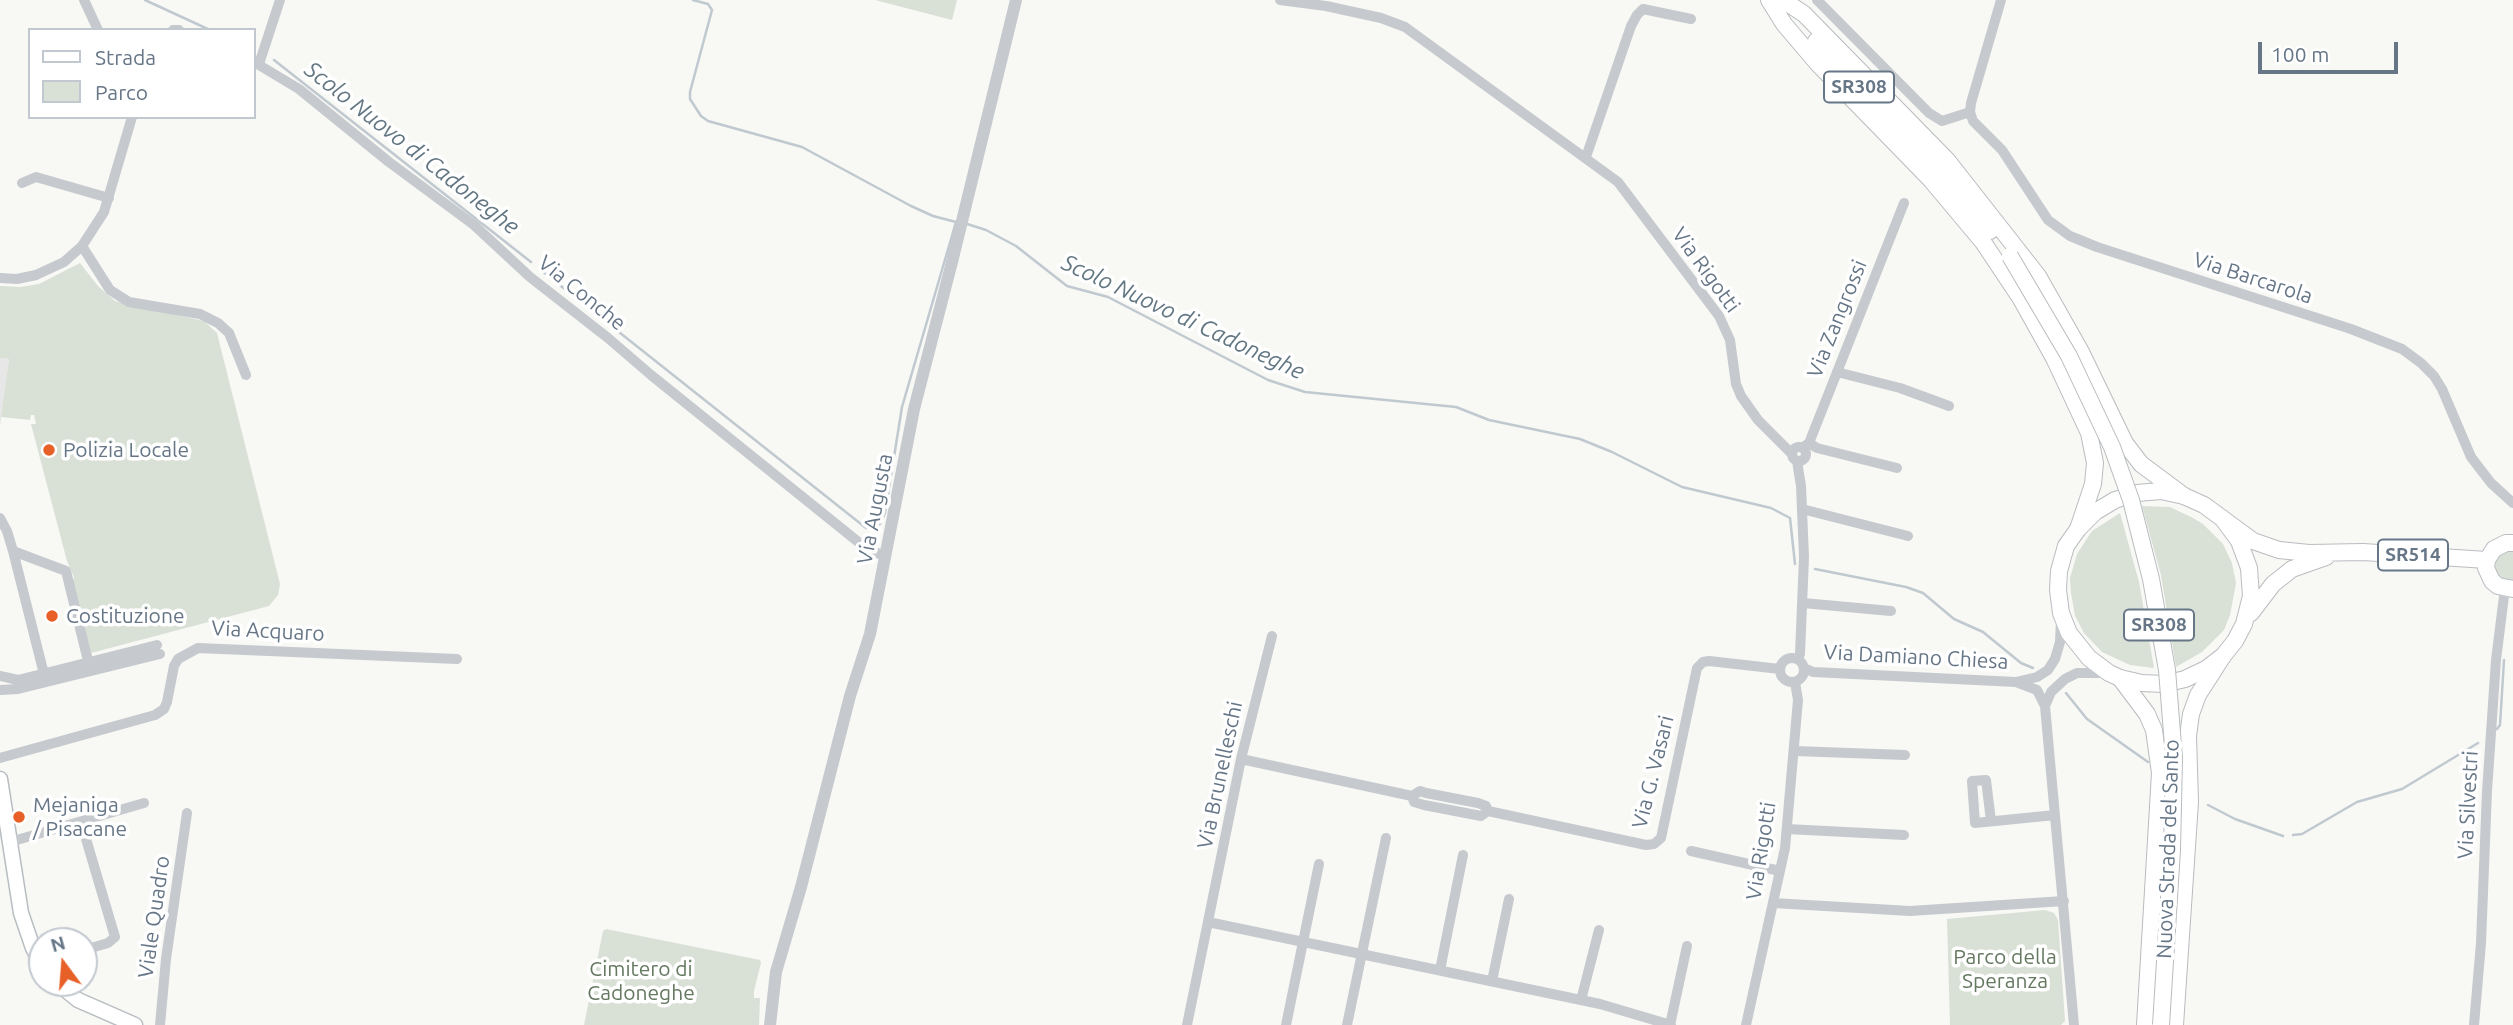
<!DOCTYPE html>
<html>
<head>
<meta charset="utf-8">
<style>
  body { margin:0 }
  #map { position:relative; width:2513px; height:1025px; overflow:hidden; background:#f8f8f5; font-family:Ubuntu,sans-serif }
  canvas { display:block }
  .legend { position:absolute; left:28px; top:28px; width:228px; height:91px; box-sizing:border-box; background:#fff; border:2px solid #c2c8cf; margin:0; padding:9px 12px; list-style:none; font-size:21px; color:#667687 }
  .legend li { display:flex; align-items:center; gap:14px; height:35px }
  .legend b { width:35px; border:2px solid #c2c8cf }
  .north { position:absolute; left:28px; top:927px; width:70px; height:70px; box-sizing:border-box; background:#fff; border:2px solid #c2c8cf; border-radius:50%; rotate:344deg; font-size:19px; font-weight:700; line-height:28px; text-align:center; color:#667687 }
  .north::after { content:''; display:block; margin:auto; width:24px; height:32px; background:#e76027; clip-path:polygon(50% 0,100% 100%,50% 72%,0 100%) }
  .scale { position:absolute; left:2258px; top:42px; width:140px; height:32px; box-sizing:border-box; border:4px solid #667687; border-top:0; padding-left:9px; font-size:21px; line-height:24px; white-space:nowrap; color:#667687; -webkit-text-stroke:5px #fff; paint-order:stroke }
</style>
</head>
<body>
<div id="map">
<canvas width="2513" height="1025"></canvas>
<ul class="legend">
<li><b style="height:9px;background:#fff"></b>Strada</li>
<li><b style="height:19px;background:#d9e0d6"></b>Parco</li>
</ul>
<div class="north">N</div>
<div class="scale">100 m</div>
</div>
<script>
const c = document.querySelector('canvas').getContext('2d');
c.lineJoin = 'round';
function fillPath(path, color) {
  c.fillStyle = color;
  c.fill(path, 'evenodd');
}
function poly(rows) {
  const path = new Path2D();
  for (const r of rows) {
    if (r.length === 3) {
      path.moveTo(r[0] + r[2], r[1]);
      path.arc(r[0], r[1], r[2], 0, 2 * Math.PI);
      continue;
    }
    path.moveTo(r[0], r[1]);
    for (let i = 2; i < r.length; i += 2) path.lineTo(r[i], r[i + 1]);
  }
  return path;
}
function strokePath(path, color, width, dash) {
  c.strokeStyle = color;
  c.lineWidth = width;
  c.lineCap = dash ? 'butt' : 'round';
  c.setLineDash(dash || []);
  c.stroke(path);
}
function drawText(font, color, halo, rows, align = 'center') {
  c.font = font + ' Ubuntu,sans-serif';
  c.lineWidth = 7;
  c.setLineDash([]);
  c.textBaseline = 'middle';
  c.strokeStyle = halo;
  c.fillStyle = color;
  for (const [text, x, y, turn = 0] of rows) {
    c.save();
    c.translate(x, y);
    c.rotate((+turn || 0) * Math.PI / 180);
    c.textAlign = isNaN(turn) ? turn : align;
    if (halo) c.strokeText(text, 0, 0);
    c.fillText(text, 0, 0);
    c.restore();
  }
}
fillPath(poly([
  [0,358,9,359,0,427]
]), '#e6e7e6');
fillPath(poly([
  [875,0,957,0,952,20],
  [80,263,98,286,115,301,204,321,217,333,280,584,278,595,269,606,91,653,73,581,74,577,67,561,31,424,36,424,34,415,31,415,30,420,1,417,9,359,0,358,0,286,20,287,39,284],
  [2142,506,2170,507,2193,518,2203,524,2223,544,2232,563,2236,583,2230,615,2224,630,2202,652,2176,667,2161,575],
  [2120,513,2139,582,2154,668,2130,665,2102,652,2084,633,2075,616,2071,593,2070,578,2077,554,2092,531],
  [2506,551,2513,551,2513,581,2503,580,2494,569,2495,560],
  [2045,910,2054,913,2058,920,2065,1021,2061,1025,1950,1025,1947,919],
  [606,929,760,960,761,963,754,991,754,998,760,998,759,1025,584,1025,603,931]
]), '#d9e0d6');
strokePath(poly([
  [145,0,210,30],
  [693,0,708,4,712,10,690,92,690,99,701,116,708,121,802,147,911,206,933,216,956,222],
  [274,60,531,262],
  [964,223,986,230,1016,246,1067,286,1108,297,1268,380,1305,392,1456,407,1489,420,1580,439,1612,452,1682,487,1771,508,1790,518,1795,564],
  [542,271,866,528,880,524,885,513,902,407,956,222,958,222],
  [1815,569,1906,587,1923,593,1954,619,1983,632,2021,663,2033,668],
  [2066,693,2087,719,2148,762],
  [2497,729,2500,725,2504,660],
  [2208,805,2235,819,2283,836],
  [2293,835,2302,834,2357,802,2402,789,2478,743]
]), '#c0c9cf', 2.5);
const secondary = poly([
  [0,779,21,913,33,948,42,964],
  [57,983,78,1000,135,1025]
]);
const primary = poly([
  [2222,518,2239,541,2249,568,2251,596,2244,624,2235,641,2223,656,2206,669,2185,679,2164,684,2142,683,2120,678,2109,673,2089,658,2069,633,2061,613,2058,590,2059,571,2066,546,2078,529,2095,512,2115,500,2137,493,2161,491,2184,496,2204,505,2253,541,2279,550,2309,553,2363,552,2487,560],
  [2513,543,2506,543,2494,549,2487,560,2486,568,2492,581,2498,586,2513,589],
  [2251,613,2273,584,2292,569,2326,557]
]);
const trunk = poly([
  [1769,0,1784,24,1818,64,1931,180,1983,242,2021,299,2054,358,2089,433,2095,463,2093,484,2078,529],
  [1783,0,1804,14,1947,160,2038,276,2081,352,2125,443,2141,464,2184,496],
  [1816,41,1942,174,1990,231],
  [2120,678,2147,714,2154,730,2160,773,2145,1025],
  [2175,1025,2190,802,2188,736,2191,714,2198,695,2223,656]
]);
strokePath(secondary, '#b8bdc2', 17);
strokePath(primary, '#b9bdc1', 18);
strokePath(trunk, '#b8bcbf', 18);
strokePath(poly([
  [84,0,98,30],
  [1280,0,1326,6,1381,18,1405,27,1618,182,1719,316,1730,340,1736,384,1741,396,1758,420,1791,453],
  [1817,0,1929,113,1942,121,1970,112],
  [2001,0,1971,103,1970,112,1973,121,2002,150,2048,220,2070,236,2097,247,2351,329,2402,349,2421,363,2434,376,2442,389,2471,457,2491,483,2513,503],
  [173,30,179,30],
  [254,62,299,89,389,162,474,225,530,277,608,338,651,375,867,549,885,556],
  [259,64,280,0],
  [1586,157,1631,26,1637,15,1643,9,1691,19],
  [22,183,36,177,109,198],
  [82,246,110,290,129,302,200,314,218,323,229,333,246,375],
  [0,278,17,279,36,275,64,262,82,246,104,212,132,117],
  [1837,372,1900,388,1949,406],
  [1809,443,1817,448,1897,468],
  [1799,454,7],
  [1802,448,1809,443,1904,203],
  [1797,461,1801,486,1804,557,1800,654,1797,659],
  [1802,509,1908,536],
  [0,518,7,531,13,551,46,682],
  [13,551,66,571,90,669],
  [1803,603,1891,611],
  [1792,670,12],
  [1804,668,1813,672,2016,682,2037,677,2048,670,2055,659,2060,642,2061,620],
  [0,676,18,680,157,645],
  [2016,682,2037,690,2045,706,2074,1025],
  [0,690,18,689,160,654],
  [2045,706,2051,692,2065,679,2077,673,2105,673],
  [1795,751,1905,755],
  [0,758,155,715,164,709,167,702,174,666,178,659,198,648,457,659],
  [1241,759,1412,796,1414,802,1424,805,1481,816,1488,811],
  [1412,796,1420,791,1426,793,1478,803,1486,806,1488,811,1646,845,1654,844,1661,838,1697,668,1703,662,1709,661,1780,669],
  [1991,821,1986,780,1972,781,1975,823,2055,815],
  [81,822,115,937,108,943,84,950],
  [1787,829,1904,835],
  [10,842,144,803],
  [1691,851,1780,871],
  [1773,903,1910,911,2064,901],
  [1208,922,1600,1004,1671,1025],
  [1440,970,1463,855],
  [1492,981,1509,899],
  [1581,1000,1599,930],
  [160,1025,166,959,187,813],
  [1187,1025,1241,759,1272,636],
  [1286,1025,1319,864],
  [1347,1025,1386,838],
  [1670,1025,1687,946],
  [1746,1025,1785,848,1798,700,1795,682],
  [2474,1025,2481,943,2487,791,2496,660,2505,588]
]), '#c6c9cd', 10);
strokePath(poly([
  [770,1025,776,972,801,887,850,696,870,634,914,409,953,258,1016,0]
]), '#c6c9cd', 12);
strokePath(secondary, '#fff', 14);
strokePath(primary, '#fff', 16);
strokePath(trunk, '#fff', 16);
const trunkBridge = poly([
  [2010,256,2069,356,2112,447,2131,500,2151,579,2167,670,2174,758,2172,850,2161,1025]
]);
strokePath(trunkBridge, '#b8bcbf', 18, []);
strokePath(trunkBridge, '#fff', 16);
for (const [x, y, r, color] of [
  [49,450,7,"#e76027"],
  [52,616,7,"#e76027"],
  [19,817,7,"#e76027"]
]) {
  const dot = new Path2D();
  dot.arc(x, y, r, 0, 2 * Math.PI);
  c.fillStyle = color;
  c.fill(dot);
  strokePath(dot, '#fff', 2.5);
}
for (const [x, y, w] of [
  [1859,87,70],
  [2413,555,70],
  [2159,625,70]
]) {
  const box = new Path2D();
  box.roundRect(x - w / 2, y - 15.5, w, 31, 5);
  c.fillStyle = '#fff';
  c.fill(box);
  strokePath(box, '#667687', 2);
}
drawText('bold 19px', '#667687', null, [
  ["SR308",1859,87],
  ["SR514",2413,555],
  ["SR308",2159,625]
]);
drawText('21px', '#667687', '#fff', [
  ["Via Rigotti",1706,270,54],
  ["Via Barcarola",2253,278,18],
  ["Via Conche",582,293,39],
  ["Via Zangrossi",1837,319,-68],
  ["Via Augusta",875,509,-79],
  ["Via Acquaro",268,631,3],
  ["Via Damiano Chiesa",1916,657,3],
  ["Via G. Vasari",1653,772,-76],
  ["Via Brunelleschi",1220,775,-78],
  ["Via Silvestri",2468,805,-87],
  ["Nuova Strada del Santo",2168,849,-88],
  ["Via Rigotti",1761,851,-81],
  ["Viale Quadro",154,917,-82]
]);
drawText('21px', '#667687', '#fff', [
  ["Polizia Locale",63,450],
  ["Costituzione",66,616],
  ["Mejaniga",33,805],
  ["/ Pisacane",33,829]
], 'left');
drawText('21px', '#657961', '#fff', [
  ["Parco della",2005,957],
  ["Speranza",2005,981],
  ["Cimitero di",641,969],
  ["Cadoneghe",641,993]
]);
drawText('italic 23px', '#637783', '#fff', [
  ["Scolo Nuovo di Cadoneghe",412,148,38],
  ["Scolo Nuovo di Cadoneghe",1183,317,25]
]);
</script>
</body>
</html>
